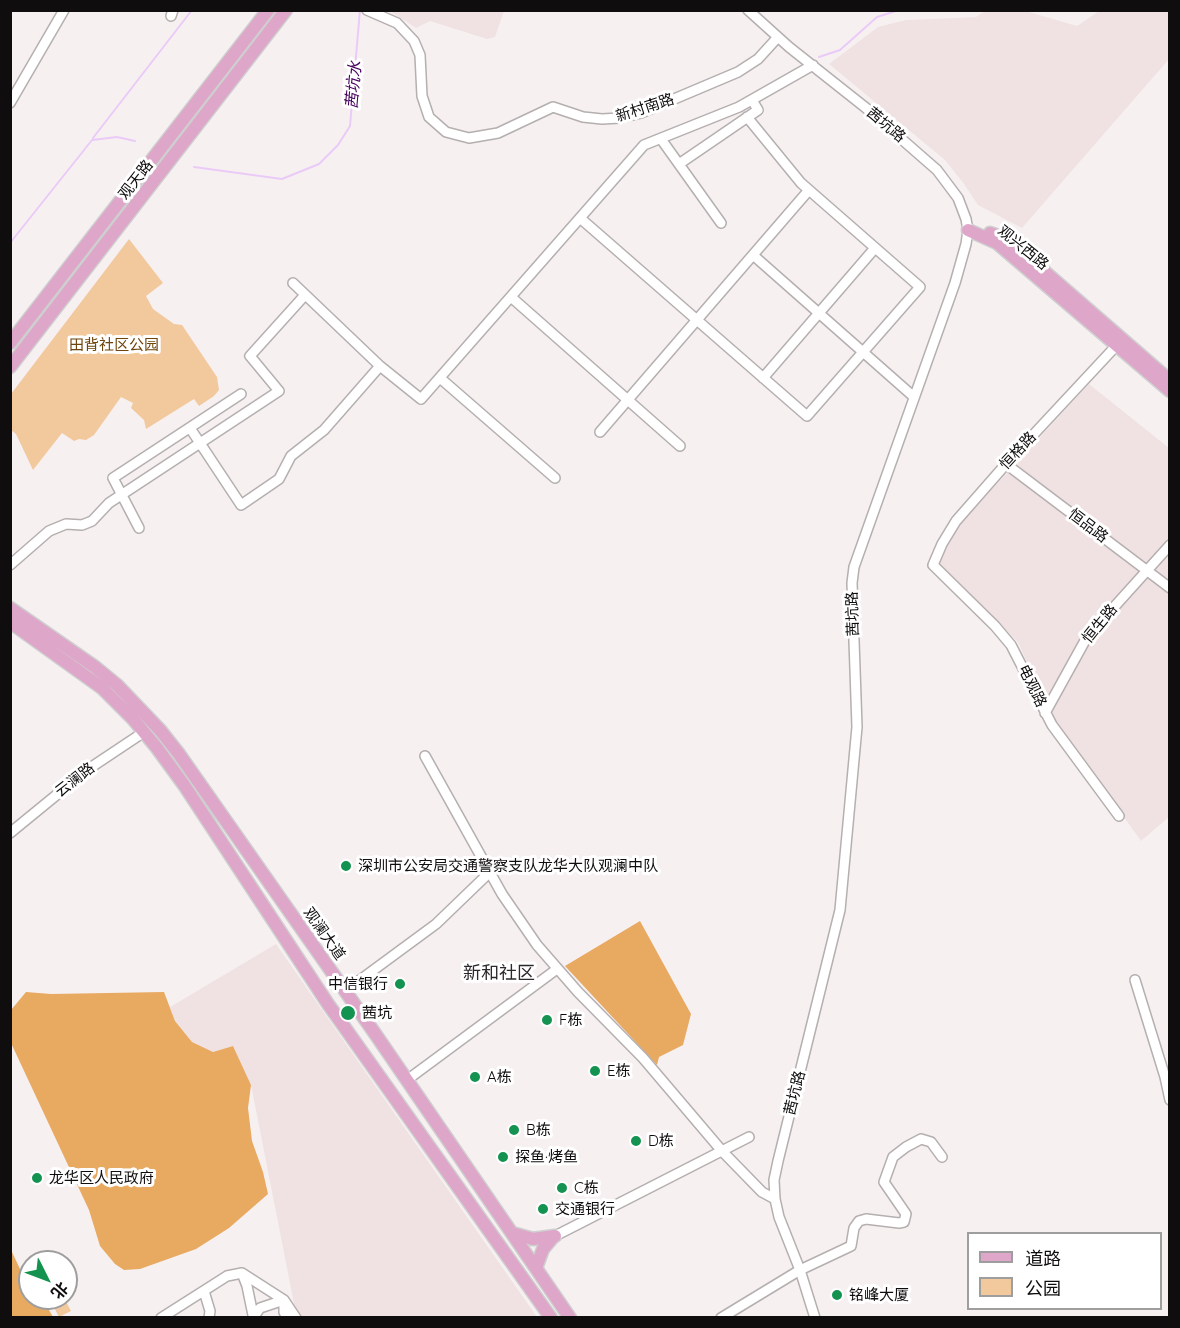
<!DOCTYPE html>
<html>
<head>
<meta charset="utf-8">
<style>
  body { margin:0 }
  #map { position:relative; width:1180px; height:1328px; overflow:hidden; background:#f7f0f1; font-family:Quicksand,"Noto Sans SC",sans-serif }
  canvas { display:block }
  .frame { position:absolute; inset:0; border:12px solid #0f0d0e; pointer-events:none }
  .legend { position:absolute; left:967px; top:1232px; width:195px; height:78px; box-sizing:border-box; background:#fff; border:2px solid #9f9e9f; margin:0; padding:8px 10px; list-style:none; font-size:18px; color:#0f0d0e }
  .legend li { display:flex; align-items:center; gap:12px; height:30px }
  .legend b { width:30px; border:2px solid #9f9e9f }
  .north { position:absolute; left:18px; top:1250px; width:60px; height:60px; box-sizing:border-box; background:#fff; border:2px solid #9f9e9f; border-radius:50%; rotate:132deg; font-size:16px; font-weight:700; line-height:24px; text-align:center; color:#0f0d0e }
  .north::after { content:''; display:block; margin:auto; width:21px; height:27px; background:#14924f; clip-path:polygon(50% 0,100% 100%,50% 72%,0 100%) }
</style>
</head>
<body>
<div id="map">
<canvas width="1180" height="1328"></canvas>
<div class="frame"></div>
<ul class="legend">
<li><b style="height:8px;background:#dea6c9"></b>道路</li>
<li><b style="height:16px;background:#f2c89d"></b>公园</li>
</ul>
<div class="north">北</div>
</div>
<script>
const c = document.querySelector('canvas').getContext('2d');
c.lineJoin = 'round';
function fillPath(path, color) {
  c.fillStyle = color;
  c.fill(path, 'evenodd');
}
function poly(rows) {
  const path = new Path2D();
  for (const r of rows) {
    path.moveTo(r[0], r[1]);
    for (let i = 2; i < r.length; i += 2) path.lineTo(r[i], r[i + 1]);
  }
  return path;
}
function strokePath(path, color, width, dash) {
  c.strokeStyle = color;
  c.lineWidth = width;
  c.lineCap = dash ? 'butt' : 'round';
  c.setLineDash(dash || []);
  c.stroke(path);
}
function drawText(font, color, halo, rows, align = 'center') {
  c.font = font + ' Quicksand,"Noto Sans SC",sans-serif';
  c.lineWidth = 6;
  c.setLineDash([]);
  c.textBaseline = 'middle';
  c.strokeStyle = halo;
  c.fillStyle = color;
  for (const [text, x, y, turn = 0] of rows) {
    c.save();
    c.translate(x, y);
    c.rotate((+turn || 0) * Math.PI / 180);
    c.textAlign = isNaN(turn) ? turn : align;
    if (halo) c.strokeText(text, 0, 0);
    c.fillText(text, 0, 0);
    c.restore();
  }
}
fillPath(poly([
  [1022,10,1077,26,1099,11,1169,11,1170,58,1022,228,978,205,964,184,945,160,829,64,878,27,906,20,976,17,985,11],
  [390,11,504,11,495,37,487,39,430,21,416,28],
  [1089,384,1169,448,1169,817,1141,841,1049,712,1018,642,939,564,949,536],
  [276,944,537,1317,299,1317,295,1309,251,1085,233,1046,213,1052,192,1042,175,1021,170,1007]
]), '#f0e2e3');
fillPath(poly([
  [129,239,163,283,146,296,153,309,174,324,182,325,217,377,219,390,214,396,199,406,194,399,146,429,144,420,131,408,133,403,121,397,94,435,86,440,79,439,74,441,62,433,33,470,16,434,11,430,12,428,11,394],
  [49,1298,64,1298,71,1311,59,1317]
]), '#f2c89d');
fillPath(poly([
  [640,921,691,1014,683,1045,659,1057,657,1065,565,966],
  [26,992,51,994,164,992,175,1021,192,1042,213,1052,233,1046,251,1085,248,1108,252,1141,263,1172,268,1194,229,1228,196,1249,140,1269,124,1270,115,1264,100,1246,89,1210,11,1043,11,1010],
  [11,1250,30,1290,30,1298,42,1298,53,1317,11,1317]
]), '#e8a961');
strokePath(poly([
  [819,57,840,50,877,17,899,10],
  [93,138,192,10],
  [194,167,282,179,319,164,338,145,350,126,360,10],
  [10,243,92,140,117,137,135,141]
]), '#eacbf8', 2);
const minor = poly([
  [367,10,397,23,414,41,420,55,422,96,429,117,446,132,469,138,498,133,553,107,583,117,602,119,620,118,641,113,738,72,758,59,778,37],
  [748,10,789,47,866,108,937,170,958,198,966,219,968,230,966,244,955,283,854,567,852,583,857,727,840,910,778,1161,774,1180,775,1199,779,1217,800,1270,815,1318],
  [171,16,173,10],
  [10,103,64,10],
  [661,139,721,223],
  [679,164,758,110,752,100],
  [580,218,807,416,920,287,801,183,747,117],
  [753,255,914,397],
  [293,283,380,366,421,399,644,145,739,107,813,65],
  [511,297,680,446],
  [1116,346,1006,464,956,521,942,544,933,565,995,626,1011,645,1052,725,1119,816],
  [440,378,555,478],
  [763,378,875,248],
  [190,428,241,505,279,479,291,456,324,430,380,366],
  [600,432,809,190],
  [1006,464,1170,588],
  [139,528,113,478,241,394],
  [10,565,49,531,66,524,82,525,92,521,109,503,279,391,250,356,305,295],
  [1045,713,1087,637,1170,545],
  [425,756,502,894,537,945,578,992,643,1058,722,1151,762,1192,775,1199],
  [10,833,87,770,144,732],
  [1135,980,1165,1077,1170,1100],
  [345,991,436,924,490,872],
  [407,1080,557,969],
  [555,1236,749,1137],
  [242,1273,247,1286,253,1315],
  [204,1291,210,1311,209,1318],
  [161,1318,227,1276,242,1273,284,1300,296,1318],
  [253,1318,260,1308,284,1300,284,1312,287,1318],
  [721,1318,800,1270,851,1246,854,1228,859,1221,866,1219,899,1223,904,1222,906,1214,884,1182,893,1157,906,1147,921,1139,931,1142,942,1157]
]);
const major = poly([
  [968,230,997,243,1170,391],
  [990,233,1002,237,1015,246,1168,379],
  [10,343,268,10],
  [10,367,286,10],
  [10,608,95,667,117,685,160,730,179,754,376,1035,570,1318],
  [10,622,102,688,133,719,157,748,184,785,328,1004,551,1318],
  [512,1233,533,1239,555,1236],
  [536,1268,543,1249,554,1236]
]);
strokePath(minor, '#b5afaf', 12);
strokePath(major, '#cfcfcf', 15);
strokePath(minor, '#fff', 9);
strokePath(major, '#dea6c9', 12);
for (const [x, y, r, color] of [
  [346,866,6,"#14924f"],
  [400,984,6,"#14924f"],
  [348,1013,8,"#14924f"],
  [547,1020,6,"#14924f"],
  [595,1071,6,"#14924f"],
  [475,1077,6,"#14924f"],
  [514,1130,6,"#14924f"],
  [636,1141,6,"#14924f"],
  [503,1157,6,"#14924f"],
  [37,1178,6,"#14924f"],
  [562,1188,6,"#14924f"],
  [543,1209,6,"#14924f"],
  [837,1295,6,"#14924f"]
]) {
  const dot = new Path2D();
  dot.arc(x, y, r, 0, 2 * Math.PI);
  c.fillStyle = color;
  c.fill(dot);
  strokePath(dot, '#fff', 2);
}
drawText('15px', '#0f0d0e', '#fff', [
  ["新村南路",645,108,-18],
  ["茜坑路",886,125,40],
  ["观天路",136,180,-52],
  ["观兴西路",1023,248,39],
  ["恒格路",1018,451,-47],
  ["恒品路",1088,526,37],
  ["茜坑路",853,614,-92],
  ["恒生路",1100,624,-51],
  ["电观路",1032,686,64],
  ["云澜路",75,780,-38],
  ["观澜大道",324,934,55],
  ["茜坑路",795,1093,-76]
]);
drawText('15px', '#6e450c', '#fff', [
  ["田背社区公园",114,345]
]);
drawText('15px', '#0f0d0e', '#fff', [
  ["深圳市公安局交通警察支队龙华大队观澜中队",358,866],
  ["中信银行",388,984,"right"],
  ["茜坑",362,1013],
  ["F栋",559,1020],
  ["E栋",607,1071],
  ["A栋",487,1077],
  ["B栋",526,1130],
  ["D栋",648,1141],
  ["探鱼·烤鱼",515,1157],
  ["龙华区人民政府",49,1178],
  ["C栋",574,1188],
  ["交通银行",555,1209],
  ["铭峰大厦",849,1295]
], 'left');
drawText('italic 16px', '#46005c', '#fff', [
  ["茜坑水",354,85,-85]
]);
drawText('18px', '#2d2829', '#fff', [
  ["新和社区",499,974]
]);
</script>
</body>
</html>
